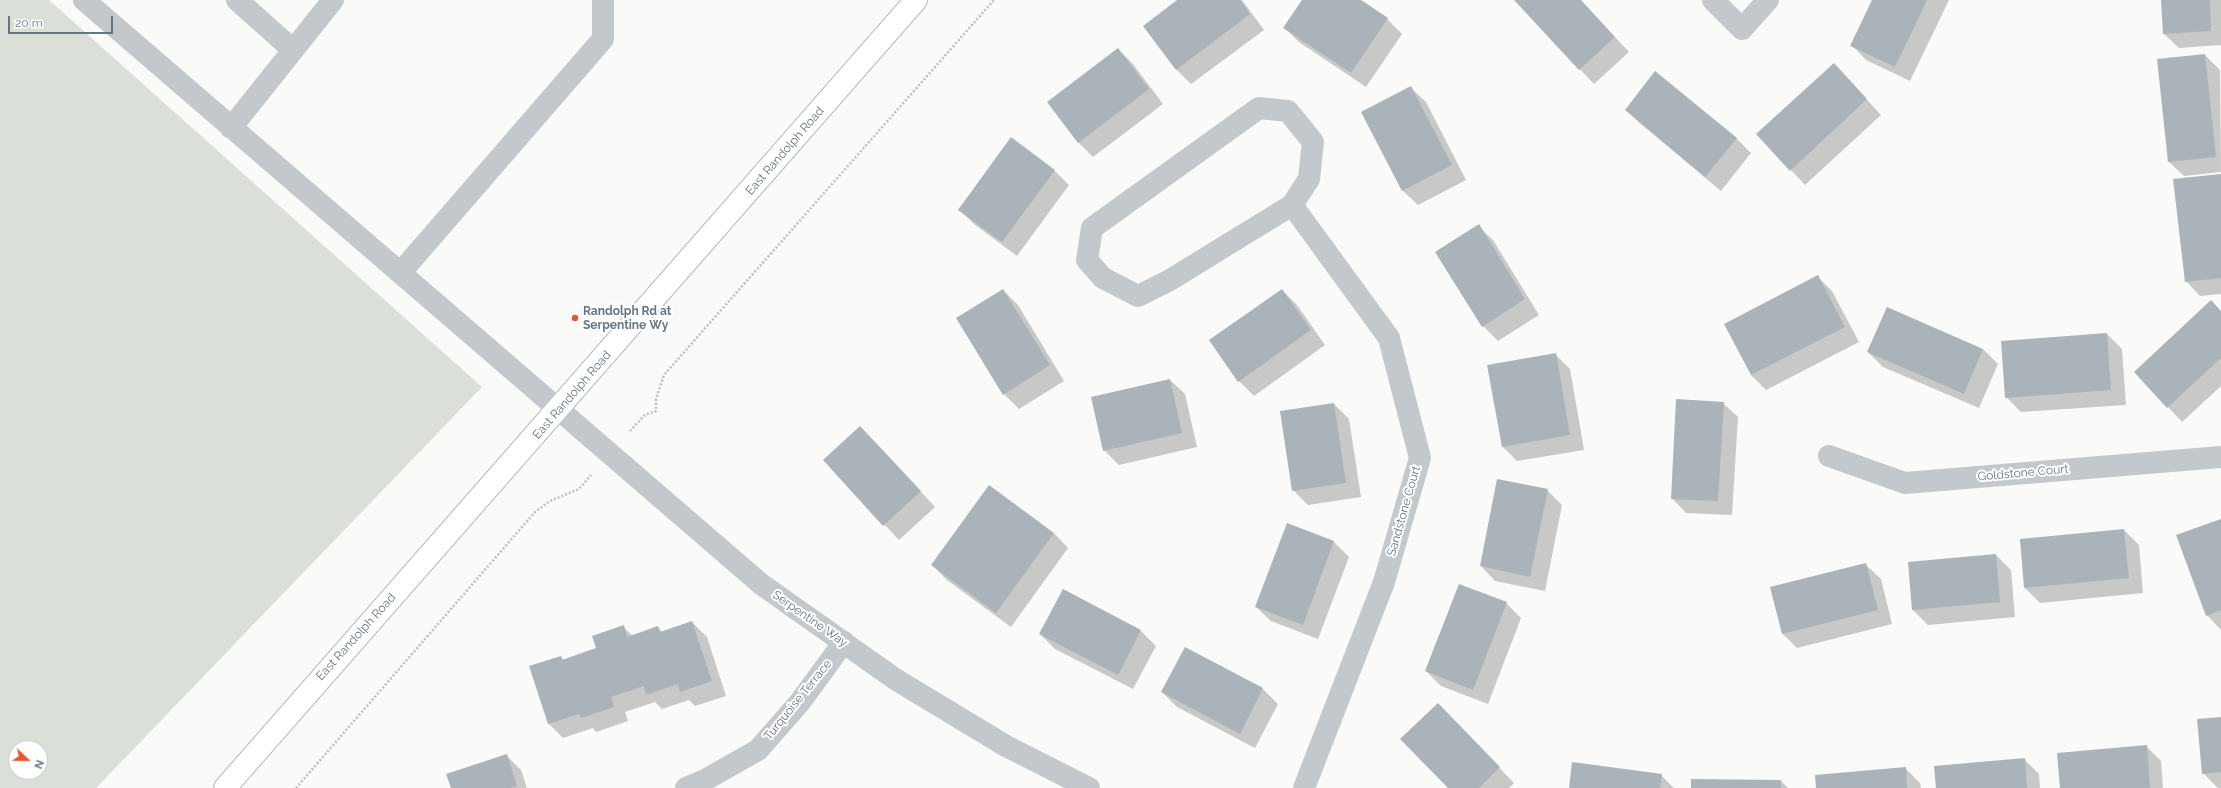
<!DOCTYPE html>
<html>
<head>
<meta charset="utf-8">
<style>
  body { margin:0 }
  #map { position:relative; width:2221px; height:788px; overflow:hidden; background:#fafaf8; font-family:Raleway,sans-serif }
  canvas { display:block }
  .north { position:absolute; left:8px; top:740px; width:40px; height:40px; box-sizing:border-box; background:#fff; border:1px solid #c1c8cd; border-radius:50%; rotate:112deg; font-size:11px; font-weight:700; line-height:16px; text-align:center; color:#657683 }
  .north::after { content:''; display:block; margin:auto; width:14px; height:18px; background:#e4572e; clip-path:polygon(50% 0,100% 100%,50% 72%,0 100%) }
  .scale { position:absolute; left:8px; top:16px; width:105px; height:18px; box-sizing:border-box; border:2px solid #657683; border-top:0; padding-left:5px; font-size:12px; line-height:14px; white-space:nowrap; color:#657683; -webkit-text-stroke:3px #fff; paint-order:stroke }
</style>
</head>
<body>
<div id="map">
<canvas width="2221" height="788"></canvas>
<div class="north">N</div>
<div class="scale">20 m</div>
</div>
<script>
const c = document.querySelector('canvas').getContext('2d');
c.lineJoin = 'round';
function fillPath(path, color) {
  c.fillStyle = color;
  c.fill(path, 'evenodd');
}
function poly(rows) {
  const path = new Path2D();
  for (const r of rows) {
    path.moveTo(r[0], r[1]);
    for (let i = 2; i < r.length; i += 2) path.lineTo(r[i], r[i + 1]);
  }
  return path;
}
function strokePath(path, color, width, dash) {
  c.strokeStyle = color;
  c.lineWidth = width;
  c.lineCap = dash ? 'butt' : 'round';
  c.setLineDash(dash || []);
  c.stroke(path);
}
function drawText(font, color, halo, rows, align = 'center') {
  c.font = font + ' Raleway,sans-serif';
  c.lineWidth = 4;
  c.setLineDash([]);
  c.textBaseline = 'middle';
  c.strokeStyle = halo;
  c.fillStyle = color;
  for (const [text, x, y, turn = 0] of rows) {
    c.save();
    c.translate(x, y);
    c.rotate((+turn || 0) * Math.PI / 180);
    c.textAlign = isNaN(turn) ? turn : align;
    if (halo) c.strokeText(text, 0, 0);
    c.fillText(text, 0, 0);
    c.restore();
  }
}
fillPath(poly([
  [0,0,49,0,482,387,96,788,0,788],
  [16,748,40,748,40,772,16,772]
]), '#dadfd7');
fillPath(poly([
  [1178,0,1242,0,1264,30,1191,84,1177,70,1144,26],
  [1303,0,1359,0,1387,19,1402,34,1366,87,1299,42,1285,28],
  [1515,0,1580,0,1629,52,1594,84],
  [1873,0,1949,0,1910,81,1866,60,1852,45],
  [2162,0,2221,0,2221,45,2179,48,2164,34],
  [1118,49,1133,64,1163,104,1093,157,1078,142],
  [2205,55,2220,70,2221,172,2184,176,2169,162],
  [1848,79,1881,115,1805,185,1791,170],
  [1411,88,1426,102,1466,180,1418,205,1403,191,1363,113],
  [1626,110,1736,138,1751,153,1721,191,1641,124],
  [1054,170,1069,185,1017,256,974,224,959,209],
  [2221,175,2221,294,2200,296,2186,281],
  [1478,226,1493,240,1539,315,1498,341,1483,326,1436,252],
  [1818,277,1832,291,1859,342,1766,390,1751,375],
  [1003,290,1018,305,1064,381,1019,409,1004,394],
  [1282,290,1297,305,1325,345,1254,396,1239,381],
  [2221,311,2221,386,2182,422,2168,407],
  [2107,334,2122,349,2126,405,2021,412,2006,397],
  [1983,349,1998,364,1979,408,1883,367,1868,352],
  [1555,354,1570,369,1584,450,1517,461,1502,446],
  [1170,380,1185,394,1197,447,1119,465,1104,450],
  [1723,403,1738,417,1732,515,1686,513,1672,498],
  [1334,404,1349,419,1361,497,1308,505,1293,490],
  [875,442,935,507,899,540,824,460],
  [1498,480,1547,490,1562,505,1545,591,1495,581,1481,566],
  [2221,520,2221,630,2207,615],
  [1288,524,1334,542,1349,557,1318,639,1271,621,1256,607],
  [2124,530,2139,545,2143,593,2040,603,2025,588],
  [1054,533,1068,548,1011,627,947,580,932,565],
  [1996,555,2011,570,2015,617,1928,625,1913,610],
  [1866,565,1881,579,1892,624,1797,648,1782,633],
  [1063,590,1141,631,1156,646,1133,689,1055,649,1040,634],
  [1506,603,1521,618,1488,704,1441,686,1426,671],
  [692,622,707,637,726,696,695,706,689,700,662,709,655,702,625,712,628,721,596,732,593,728,563,738,548,723,561,657,564,660,597,649,623,627,633,636,658,627,662,632],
  [1185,648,1263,689,1278,704,1255,748,1177,707,1162,692],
  [2221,718,2221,788,2218,788,2203,773],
  [1452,719,1514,783,1509,788,1449,788],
  [2146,746,2161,761,2163,788,2061,788],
  [506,755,521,770,527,788,452,788],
  [2024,759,2039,774,2040,788,1937,788],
  [1905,768,1920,783,1921,788,1817,788],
  [1661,775,1674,788,1570,788],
  [1781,781,1788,788,1692,788]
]), '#0003');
fillPath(poly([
  [1177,0,1240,0,1250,14,1176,70,1143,26],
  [1302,0,1361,0,1388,18,1351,73,1283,28],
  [1514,0,1581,0,1615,37,1579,70],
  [1872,0,1927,0,1895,67,1850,46],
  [2161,0,2210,0,2211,31,2163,34],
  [1118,48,1149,89,1078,143,1047,102],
  [2205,54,2216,157,2168,162,2157,59],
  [1834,63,1867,99,1790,171,1756,134],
  [1655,71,1737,138,1705,177,1625,110],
  [1411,86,1452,165,1402,191,1361,112],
  [1011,137,1055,170,1002,242,958,210],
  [2221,174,2221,278,2185,282,2173,179],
  [1479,224,1525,299,1482,327,1435,252],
  [1818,275,1845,327,1751,375,1724,324],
  [1003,289,1050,365,1003,395,956,318],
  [1282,289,1311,330,1238,382,1209,340],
  [2211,300,2221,311,2221,358,2167,408,2134,372],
  [1887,307,1983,349,1964,394,1867,352],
  [2107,333,2111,390,2005,398,2001,341],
  [1556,353,1570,435,1502,447,1487,365],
  [1170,379,1182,433,1103,451,1091,397],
  [1676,399,1724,402,1718,501,1671,499],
  [1334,403,1346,483,1292,491,1280,411],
  [860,426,921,491,883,526,823,460],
  [1497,479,1548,489,1530,577,1480,566],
  [989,485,1054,533,996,613,931,565],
  [2221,519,2221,610,2206,616,2176,535],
  [1287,523,1334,541,1303,625,1255,607],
  [2124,529,2129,578,2024,588,2020,539],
  [1996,554,2000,602,1912,610,1908,562],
  [1866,563,1878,610,1782,634,1770,587],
  [1459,584,1507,602,1473,690,1425,671],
  [1063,589,1141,630,1118,675,1039,634],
  [692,621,712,681,680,692,678,684,646,695,644,686,611,697,614,707,581,718,579,714,548,724,529,666,561,656,562,660,596,648,592,636,624,625,627,637,658,626,660,632],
  [1185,647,1263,688,1240,734,1161,692],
  [1438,703,1500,767,1479,788,1448,788,1400,739],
  [2221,717,2221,772,2202,774,2197,719],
  [2147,745,2150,788,2060,788,2057,753],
  [507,754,517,786,511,788,451,788,446,774],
  [2025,758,2027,788,1936,788,1934,766],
  [1572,762,1662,774,1660,788,1569,788],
  [1906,767,1907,788,1816,788,1815,775],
  [1691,779,1781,780,1781,788,1691,788]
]), '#aab3b9');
const major = poly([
  [225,788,916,0]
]);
strokePath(major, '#b5babe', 24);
strokePath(poly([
  [630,431,645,415,656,411,656,399,664,375,994,0],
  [296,788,535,512,550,501,579,489,591,475]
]), '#bbbfc2', 2.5, [2, 2]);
strokePath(poly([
  [84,0,761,584,895,679,1006,746,1089,788],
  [237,0,293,50],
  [1713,0,1742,29,1768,0],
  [1259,108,1288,111,1313,142,1309,179,1292,205,1170,280,1138,296,1103,278,1087,260,1092,228,1259,108],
  [231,128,333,0],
  [1292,205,1389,338,1420,458,1384,582,1304,788],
  [401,272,603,39,603,0],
  [1829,456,1905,483,2221,457],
  [686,788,703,781,758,750,800,702,844,642]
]), '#c3c8cc', 22);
strokePath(major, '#fff', 22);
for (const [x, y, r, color] of [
  [575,318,4,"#e4572e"]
]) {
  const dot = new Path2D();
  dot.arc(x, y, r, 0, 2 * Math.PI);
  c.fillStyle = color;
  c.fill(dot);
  strokePath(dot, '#fff', 1.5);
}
drawText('12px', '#657683', '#fff', [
  ["East Randolph Road",785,151,-49],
  ["East Randolph Road",572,395,-49],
  ["Goldstone Court",2023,473,-5],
  ["Sandstone Court",1404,511,-74],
  ["Serpentine Way",810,619,35],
  ["East Randolph Road",356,637,-48],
  ["Turquoise Terrace",798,700,-51]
]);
drawText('bold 12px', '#657683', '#fff', [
  ["Randolph Rd at",583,311],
  ["Serpentine Wy",583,325]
], 'left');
</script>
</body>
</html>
